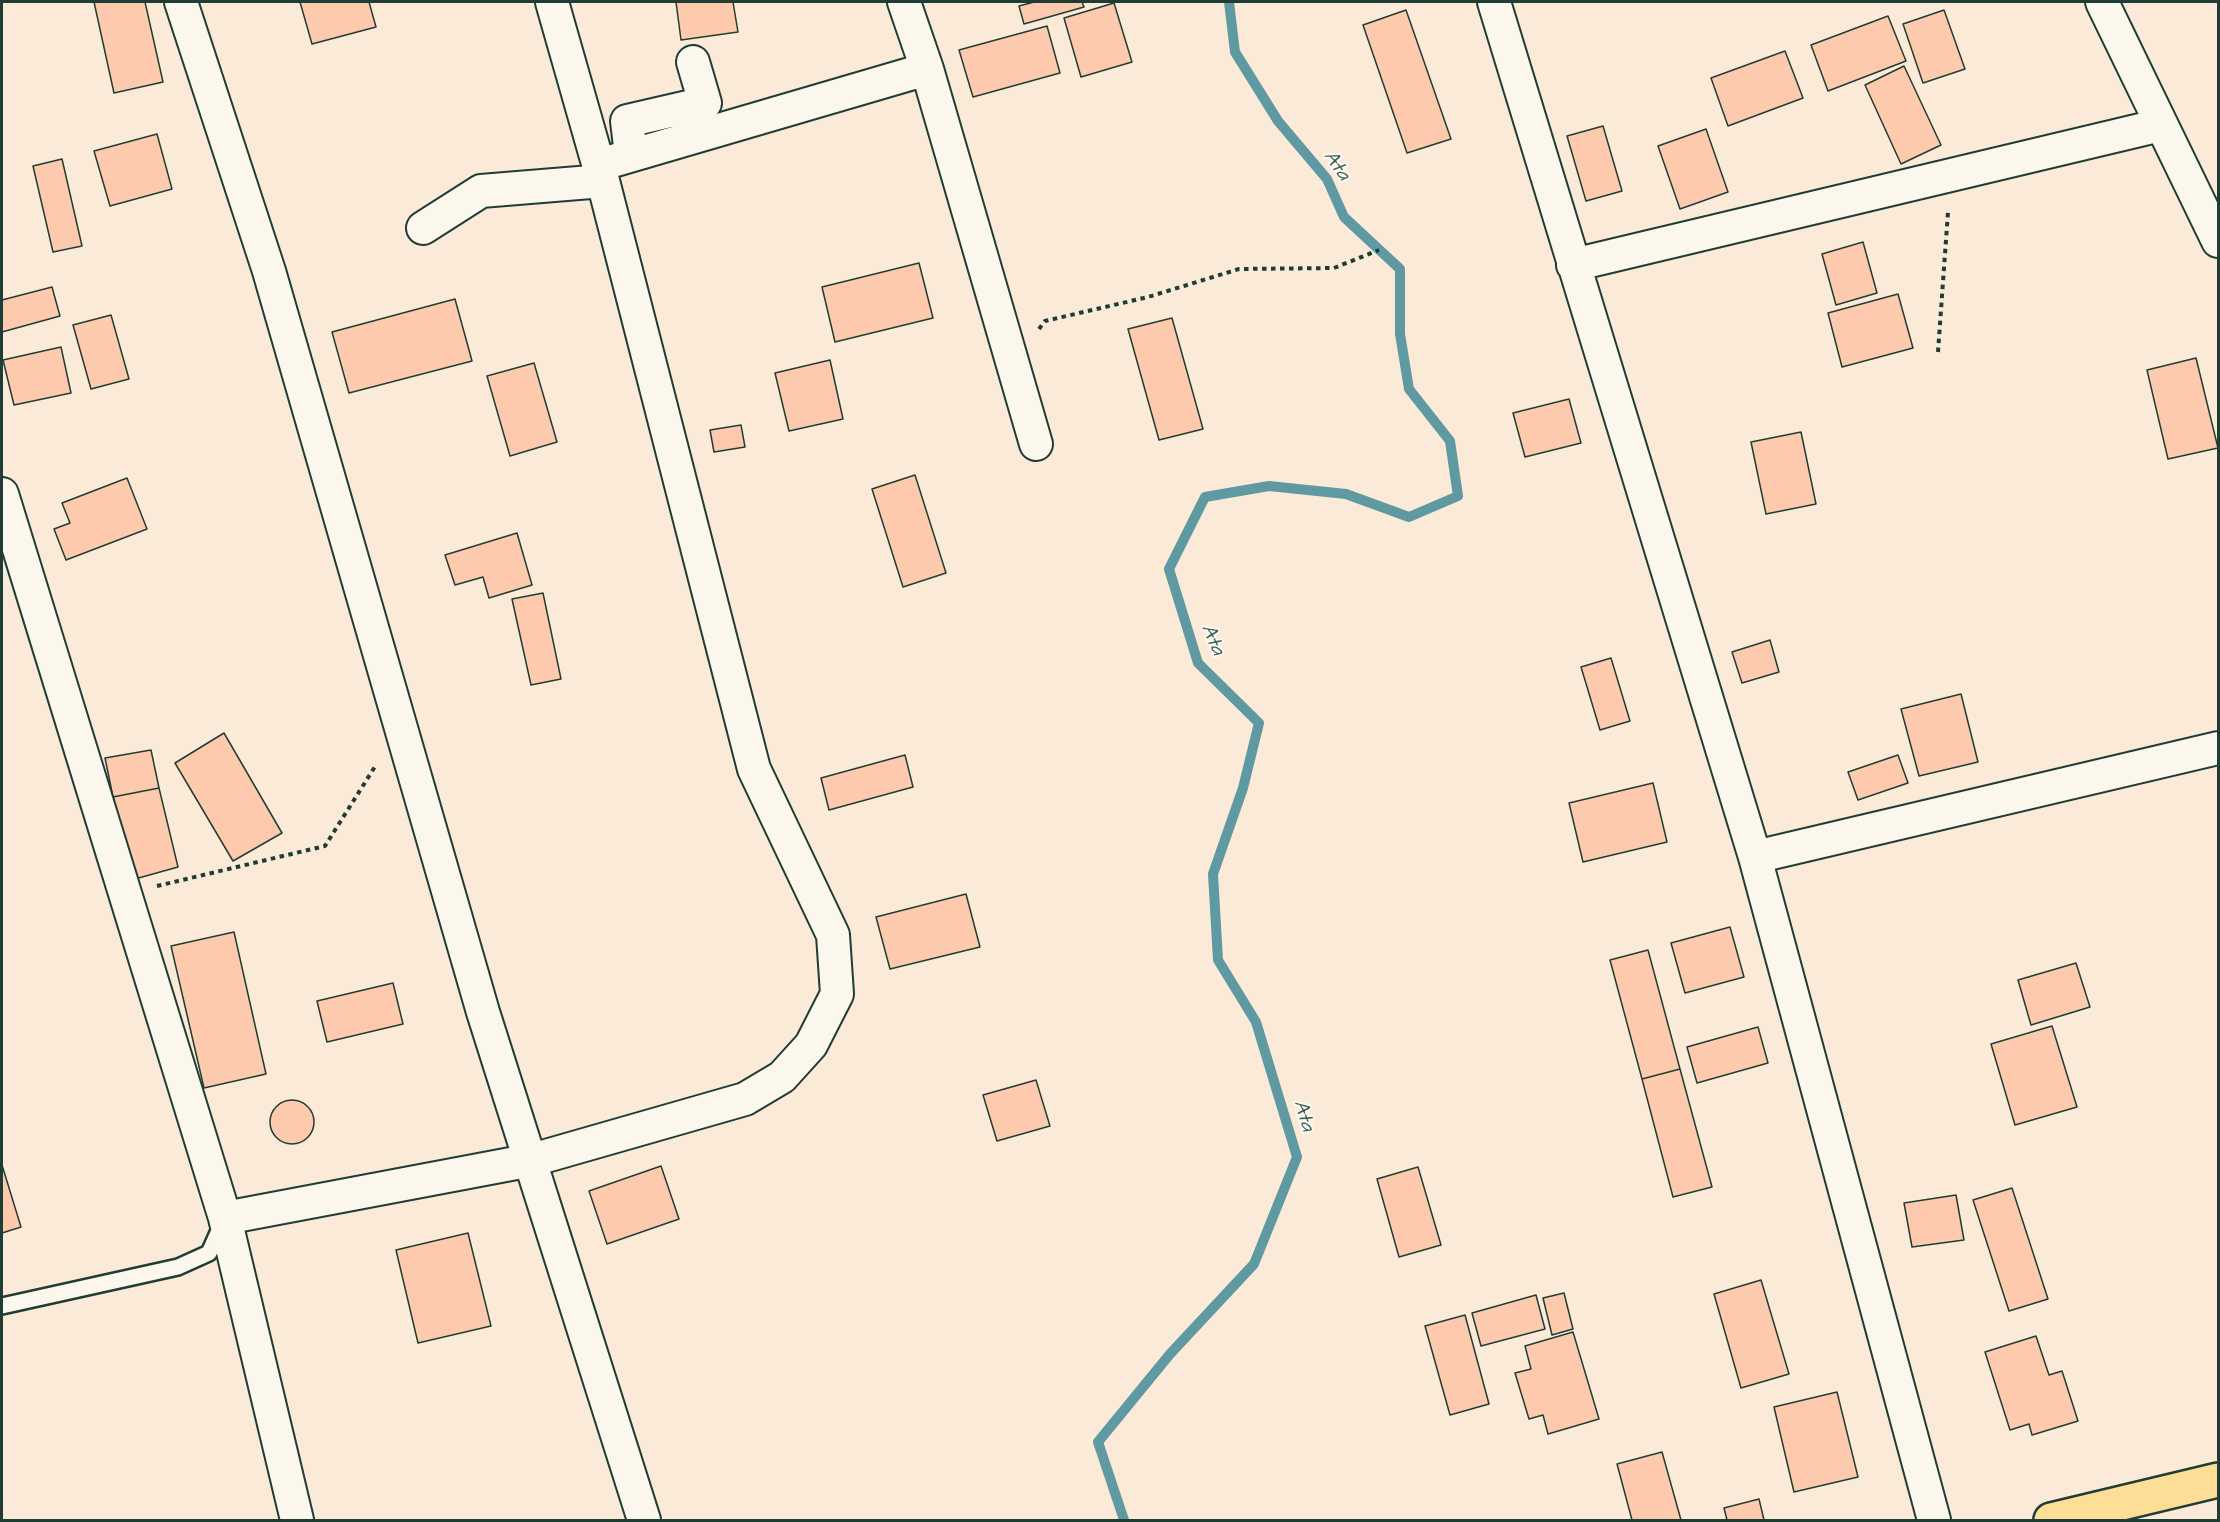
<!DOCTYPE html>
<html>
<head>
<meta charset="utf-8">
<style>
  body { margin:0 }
  #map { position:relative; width:2220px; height:1522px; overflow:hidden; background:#fcead9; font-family:"Architects Daughter",sans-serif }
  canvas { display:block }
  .frame { position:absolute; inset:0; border:3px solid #1f3d34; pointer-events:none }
</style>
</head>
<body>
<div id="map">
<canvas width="2220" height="1522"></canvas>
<div class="frame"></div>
</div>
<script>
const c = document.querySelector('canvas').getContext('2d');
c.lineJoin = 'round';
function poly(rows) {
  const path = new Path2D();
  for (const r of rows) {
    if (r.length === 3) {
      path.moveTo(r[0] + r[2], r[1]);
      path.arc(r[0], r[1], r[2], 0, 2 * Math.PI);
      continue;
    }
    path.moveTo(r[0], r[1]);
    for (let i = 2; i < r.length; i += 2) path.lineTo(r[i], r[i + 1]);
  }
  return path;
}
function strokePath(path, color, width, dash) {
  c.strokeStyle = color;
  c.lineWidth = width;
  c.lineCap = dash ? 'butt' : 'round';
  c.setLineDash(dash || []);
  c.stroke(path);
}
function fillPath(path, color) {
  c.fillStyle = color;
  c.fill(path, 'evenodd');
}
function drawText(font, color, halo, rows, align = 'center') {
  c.font = font + ' "Architects Daughter",sans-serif';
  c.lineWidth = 4.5;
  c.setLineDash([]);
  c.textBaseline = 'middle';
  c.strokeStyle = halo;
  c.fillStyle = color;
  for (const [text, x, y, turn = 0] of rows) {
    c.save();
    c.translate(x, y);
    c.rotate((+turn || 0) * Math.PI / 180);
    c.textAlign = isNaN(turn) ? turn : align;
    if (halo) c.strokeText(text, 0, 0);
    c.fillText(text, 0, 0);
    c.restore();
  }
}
strokePath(poly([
  [1124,1520,1098,1442,1170,1354,1254,1264,1297,1157,1256,1022,1218,960,1213,874,1243,788,1259,723,1198,663,1169,569,1205,497,1269,486,1346,494,1409,517,1458,496,1450,441,1409,389,1400,334,1400,269,1344,217,1327,179,1278,121,1235,52,1229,2]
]), '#5f99a1', 10);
const building = poly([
  [94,2,145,2,163,82,114,93,94,2],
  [300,2,369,2,376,27,312,44,300,2],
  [676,2,733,2,738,32,681,40,676,2],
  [1034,2,1082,2,1084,7,1024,24,1019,6,1034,2],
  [1114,3,1132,62,1081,77,1064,18,1114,3],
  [1406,10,1451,139,1407,153,1363,25,1406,10],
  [1944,10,1965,69,1923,83,1903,24,1944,10],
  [1888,16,1906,61,1828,91,1811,45,1888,16],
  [1047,26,1060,73,973,97,959,50,1047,26],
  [1785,51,1803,98,1728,126,1711,78,1785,51],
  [1904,66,1941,145,1901,164,1865,85,1904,66],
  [1603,126,1622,191,1586,201,1567,136,1603,126],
  [1706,129,1728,192,1680,209,1658,146,1706,129],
  [157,134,172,189,110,206,94,151,157,134],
  [62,159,82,246,53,252,33,166,62,159],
  [1863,242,1877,293,1836,305,1822,254,1863,242],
  [919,263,933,318,835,342,822,287,919,263],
  [52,287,60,316,2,332,2,300,52,287],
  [1898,294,1913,348,1842,367,1828,313,1898,294],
  [455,299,472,361,349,393,332,332,455,299],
  [111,315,129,379,91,389,73,325,111,315],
  [1172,318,1203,429,1159,440,1128,329,1172,318],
  [61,347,71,393,14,405,3,360,61,347],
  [2196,358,2218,448,2168,459,2147,370,2196,358],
  [830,360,843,419,789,431,775,373,830,360],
  [534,363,557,442,510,456,487,376,534,363],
  [1569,399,1581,443,1525,457,1513,413,1569,399],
  [741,425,745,447,714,452,710,430,741,425],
  [1801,432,1816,504,1766,514,1751,442,1801,432],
  [915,475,946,573,903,587,872,489,915,475],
  [127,478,147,529,66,560,54,529,70,523,62,503,127,478],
  [517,533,532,585,489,598,483,577,455,585,445,555,517,533],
  [543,593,561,679,531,685,512,599,543,593],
  [1770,640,1779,672,1742,683,1732,652,1770,640],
  [1611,658,1630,721,1600,730,1581,667,1611,658],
  [1961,694,1978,762,1919,776,1901,709,1961,694],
  [224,733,282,833,233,861,175,763,224,733],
  [151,750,159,788,113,797,105,758,151,750],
  [905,755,913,787,829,810,821,778,905,755],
  [1898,755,1908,783,1858,800,1848,772,1898,755],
  [1653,783,1667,842,1583,862,1569,803,1653,783],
  [159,788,178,867,135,879,113,797,159,788],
  [966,894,980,947,890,969,876,917,966,894],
  [1730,927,1744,977,1685,993,1671,943,1730,927],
  [234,932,266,1074,204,1088,171,946,234,932],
  [1648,950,1680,1069,1642,1079,1610,960,1648,950],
  [2076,963,2090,1007,2031,1025,2018,980,2076,963],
  [393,983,403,1024,327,1042,317,1001,393,983],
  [2052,1026,2077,1107,2015,1125,1991,1044,2052,1026],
  [1758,1027,1768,1063,1697,1083,1687,1047,1758,1027],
  [1680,1069,1712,1187,1673,1197,1642,1079,1680,1069],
  [1036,1080,1050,1126,997,1141,983,1095,1036,1080],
  [292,1122,22],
  [2,1165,21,1227,2,1233,2,1165],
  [661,1166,679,1219,607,1244,589,1191,661,1166],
  [1418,1167,1441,1245,1399,1257,1377,1179,1418,1167],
  [2012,1188,2048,1299,2009,1311,1973,1200,2012,1188],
  [1956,1195,1964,1240,1912,1247,1904,1203,1956,1195],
  [468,1233,491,1326,418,1343,396,1250,468,1233],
  [1761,1280,1789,1374,1741,1388,1714,1294,1761,1280],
  [1564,1293,1573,1329,1552,1335,1543,1298,1564,1293],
  [1536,1295,1545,1329,1481,1346,1472,1313,1536,1295],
  [1465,1315,1489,1404,1450,1415,1425,1326,1465,1315],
  [1573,1332,1599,1419,1548,1434,1543,1415,1529,1419,1515,1373,1531,1369,1525,1346,1573,1332],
  [2036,1336,2049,1375,2062,1371,2078,1421,2032,1435,2029,1424,2010,1430,1985,1352,2036,1336],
  [1837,1392,1858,1477,1794,1492,1774,1407,1837,1392],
  [1662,1452,1681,1520,1632,1520,1617,1464,1662,1452],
  [1759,1499,1764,1520,1727,1520,1724,1508,1759,1499]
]);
fillPath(building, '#fdcaad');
strokePath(building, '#1f3d34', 1.5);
const lane = poly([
  [2,1306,178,1267,209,1253,222,1224]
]);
const street = poly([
  [181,2,269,271,483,1012,644,1520],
  [904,2,927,69,1036,444],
  [1494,2,1755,857,1934,1520],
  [2102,2,2218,241],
  [631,155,627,121,705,103,693,62],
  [599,165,927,69],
  [423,228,481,191,603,181],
  [1573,265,2161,125],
  [2,494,225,1218,297,1520],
  [1755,857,2218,748],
  [225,1218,532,1160,745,1099,782,1077,811,1045,837,994,833,935,754,769,603,181,552,2]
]);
const highway = poly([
  [2051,1520,2218,1480]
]);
strokePath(lane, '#1f3d34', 20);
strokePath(street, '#1f3d34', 36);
strokePath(highway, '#1f3d34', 38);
strokePath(poly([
  [1039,329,1045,321,1148,297,1239,269,1334,268,1379,250],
  [1938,352,1948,212],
  [157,886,325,846,376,765]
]), '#1f3d34', 4, [4.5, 4.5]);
strokePath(lane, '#fbf7ec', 15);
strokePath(street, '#fbf7ec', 32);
strokePath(highway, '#fdde96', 33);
drawText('italic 20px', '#345c58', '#fbf7ec', [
  ["Ata",1336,166,56],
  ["Ata",1212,640,67],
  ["Ata",1303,1116,73]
]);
</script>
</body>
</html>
